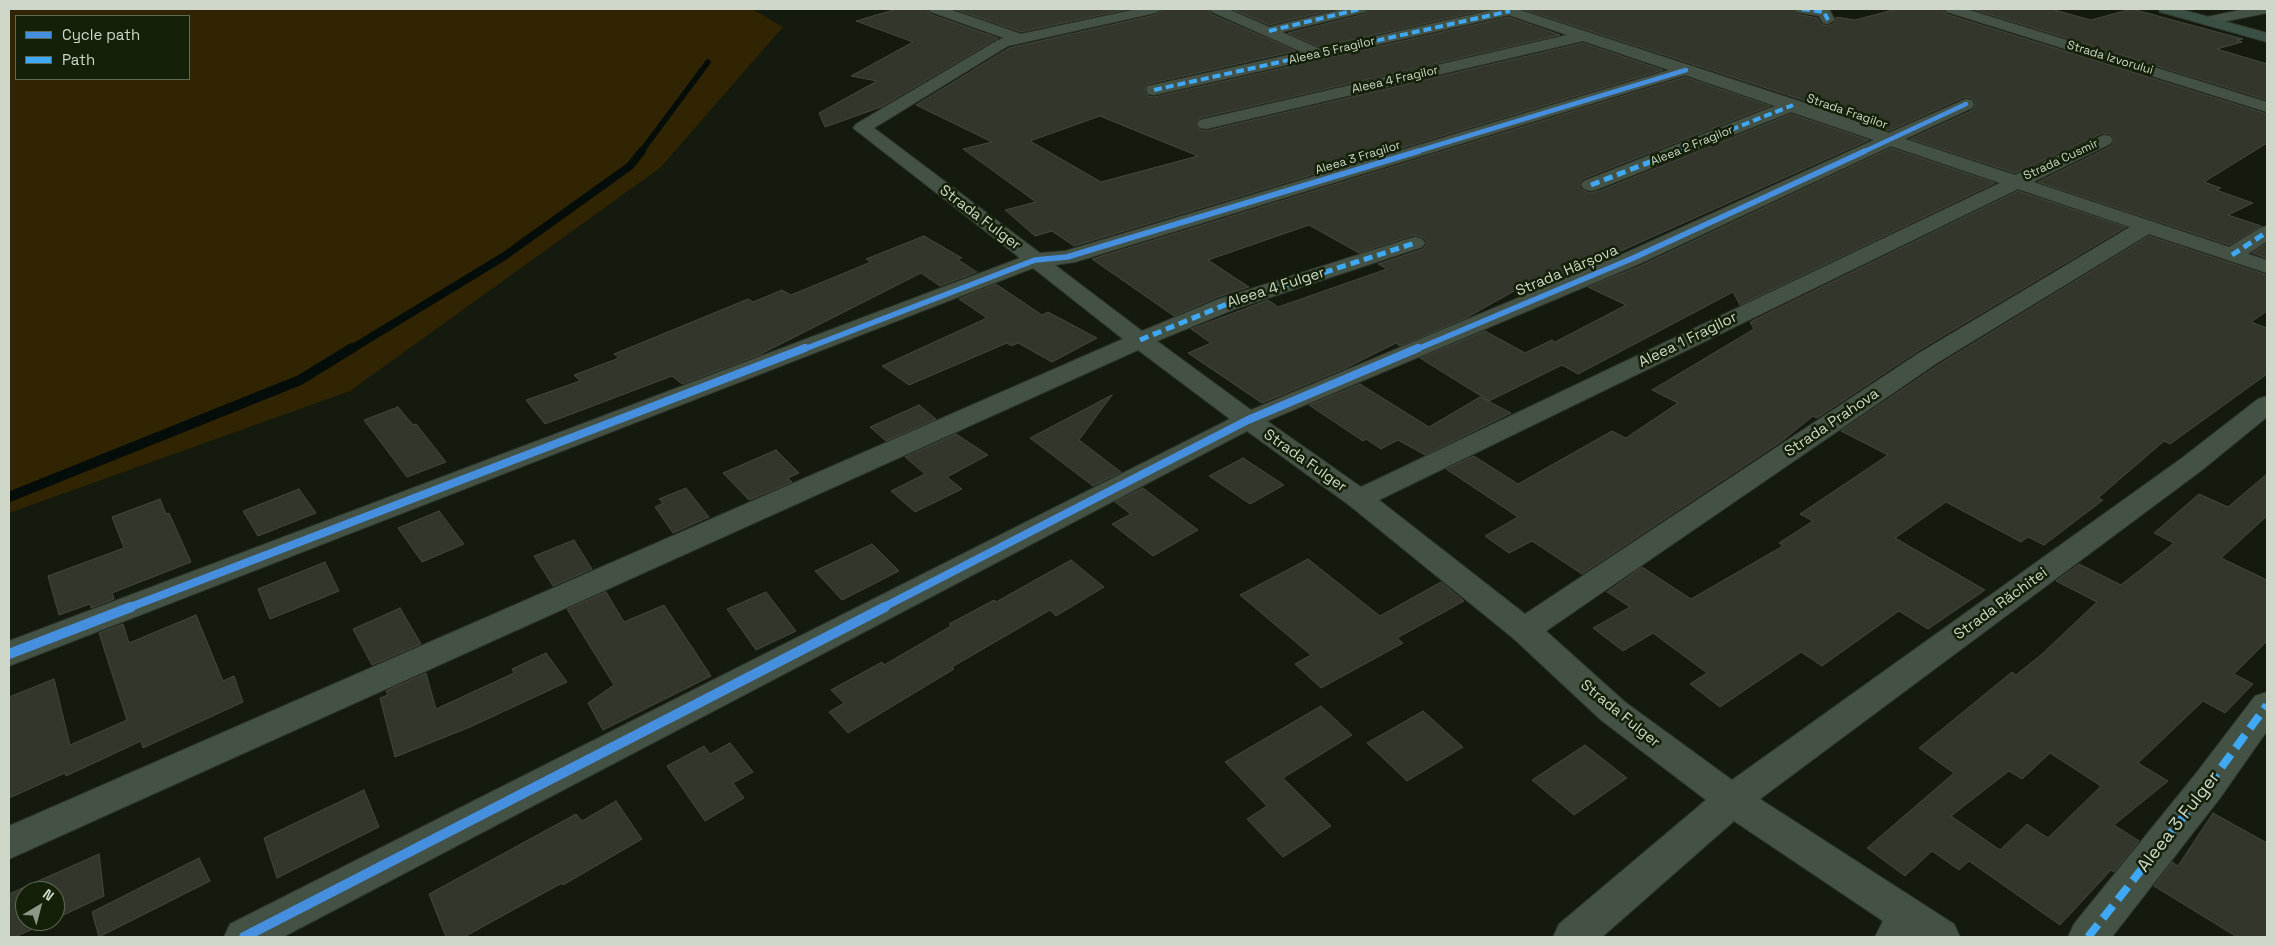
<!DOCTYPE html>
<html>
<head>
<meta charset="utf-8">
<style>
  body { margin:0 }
  #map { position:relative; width:2276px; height:946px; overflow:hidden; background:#141a0e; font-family:"Space Grotesk",sans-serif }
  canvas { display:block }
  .frame { position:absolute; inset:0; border:10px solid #cfd8c8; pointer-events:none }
  .legend { position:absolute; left:15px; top:15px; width:175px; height:65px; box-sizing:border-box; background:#142008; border:1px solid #5f6a55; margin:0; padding:6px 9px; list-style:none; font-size:15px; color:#cfd8c8 }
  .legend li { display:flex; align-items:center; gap:10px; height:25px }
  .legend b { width:25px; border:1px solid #5f6a55 }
  .north { position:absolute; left:15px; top:881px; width:50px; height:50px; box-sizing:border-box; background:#142008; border:1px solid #5f6a55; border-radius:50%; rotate:37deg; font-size:14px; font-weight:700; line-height:20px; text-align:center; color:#cfd8c8 }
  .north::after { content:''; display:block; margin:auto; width:18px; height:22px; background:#8e9687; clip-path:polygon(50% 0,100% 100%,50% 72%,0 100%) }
</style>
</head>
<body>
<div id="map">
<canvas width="2276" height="946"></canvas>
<div class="frame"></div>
<ul class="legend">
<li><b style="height:6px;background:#468fdf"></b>Cycle path</li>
<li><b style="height:6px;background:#3fa9f5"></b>Path</li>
</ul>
<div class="north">N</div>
</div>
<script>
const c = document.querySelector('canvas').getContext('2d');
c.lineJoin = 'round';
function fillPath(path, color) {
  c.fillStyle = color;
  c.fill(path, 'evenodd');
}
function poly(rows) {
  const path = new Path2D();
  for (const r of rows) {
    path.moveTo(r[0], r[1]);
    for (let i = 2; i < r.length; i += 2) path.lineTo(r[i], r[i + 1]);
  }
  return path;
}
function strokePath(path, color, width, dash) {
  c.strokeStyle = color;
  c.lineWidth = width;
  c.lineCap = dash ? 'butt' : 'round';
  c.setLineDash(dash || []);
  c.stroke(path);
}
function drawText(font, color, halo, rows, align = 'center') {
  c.font = font + ' "Space Grotesk",sans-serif';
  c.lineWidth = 5;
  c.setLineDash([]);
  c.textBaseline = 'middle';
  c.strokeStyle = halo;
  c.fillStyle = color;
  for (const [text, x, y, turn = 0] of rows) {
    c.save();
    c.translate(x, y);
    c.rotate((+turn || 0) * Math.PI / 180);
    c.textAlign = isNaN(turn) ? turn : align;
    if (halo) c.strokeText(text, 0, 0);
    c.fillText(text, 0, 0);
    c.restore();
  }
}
fillPath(poly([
  [9,9,752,9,783,27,660,168,350,391,9,513],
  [16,16,189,16,189,79,16,79]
]), '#312402');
strokePath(poly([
  [641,152,708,62]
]), '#050d0a', 5.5);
strokePath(poly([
  [350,350,503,257,630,166,642,151]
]), '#050d0a', 8);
strokePath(poly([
  [9,497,300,380,352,348]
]), '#050d0a', 10);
const building = poly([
  [897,9,927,9,930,14,998,38,881,107,825,127,819,113,877,81,851,76,913,42,856,21,897,9],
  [954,9,1129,9,1021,32,954,9],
  [1164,9,1208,9,1211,14,1296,51,1148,84,1144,91,1148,96,1154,97,1509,17,1560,35,1200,118,1196,125,1200,130,1206,131,1583,43,1663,70,1074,246,1052,231,1035,236,1005,210,1036,202,963,149,992,142,916,105,1009,48,1155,15,1164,9],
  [1100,116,1112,121,1198,156,1101,182,1030,141,1100,116],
  [1232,9,1336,9,1269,25,1232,9],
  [1369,9,1490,9,1320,47,1288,33,1365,14,1369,9],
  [1522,9,1793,9,1797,14,1818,18,1821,24,1828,26,1836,22,1836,17,1855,20,1897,9,1943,9,1946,14,2267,114,2267,143,2204,182,2221,188,2216,190,2253,203,2228,215,2261,226,2229,245,2038,182,2111,146,2115,140,2110,134,2103,133,2015,173,1910,139,1973,110,1976,103,1972,98,1965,97,1889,131,1800,99,1522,9],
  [1972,9,2051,9,2091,20,2132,9,2243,39,2237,40,2242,42,2217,49,2267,64,2267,100,1972,9],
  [1685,77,1770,106,1583,179,1579,185,1582,190,1590,193,1599,191,1791,114,1869,140,1565,276,1562,275,1550,280,1541,276,1464,319,1400,346,1396,343,1346,368,1262,403,1188,353,1211,343,1191,329,1268,300,1278,307,1387,269,1378,264,1423,249,1427,243,1424,238,1414,235,1359,253,1309,225,1208,260,1249,287,1218,297,1174,316,1092,259,1685,77],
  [1891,148,1995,183,1740,305,1733,292,1578,374,1562,365,1489,401,1420,358,1485,331,1525,353,1552,340,1555,342,1626,305,1588,287,1640,266,1891,148],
  [2018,191,2126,227,1918,351,1817,418,1813,416,1782,441,1582,574,1532,541,1509,553,1485,536,1518,517,1446,469,1474,456,1518,484,1612,431,1626,438,1678,403,1652,390,1754,329,1750,322,2018,191],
  [924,236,962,258,957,259,977,272,940,286,921,273,759,355,682,384,672,376,545,424,526,400,580,381,574,375,619,358,614,354,748,299,753,302,782,290,791,295,871,262,866,259,924,236],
  [2149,236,2267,275,2267,311,2251,322,2267,328,2267,374,2170,444,2164,441,2098,498,2103,500,2044,545,2028,537,2021,542,1946,502,1895,538,1985,590,1928,629,1899,611,1822,666,1801,652,1720,707,1690,684,1707,673,1653,633,1623,651,1593,628,1630,607,1607,592,1642,567,1691,599,1783,546,1779,543,1813,521,1800,514,1888,455,1841,431,1938,365,2149,236],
  [2267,243,2267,258,2252,253,2267,243],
  [996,284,1042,315,1048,312,1097,338,1052,362,1018,343,1011,346,1007,343,909,385,882,366,987,318,959,299,996,284],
  [1360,384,1429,427,1480,397,1511,413,1425,455,1398,440,1381,449,1366,439,1363,441,1309,405,1360,384],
  [1112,395,1079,440,1121,472,1093,486,1030,438,1112,395],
  [919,405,936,419,886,441,870,427,919,405],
  [398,407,413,425,416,424,446,462,407,477,364,420,398,407],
  [956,434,988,455,947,477,962,489,915,512,891,491,925,474,905,457,956,434],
  [776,450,799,473,788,478,792,482,749,500,723,473,776,450],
  [1243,458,1284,485,1250,504,1209,476,1243,458],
  [2267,474,2267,516,2221,558,2267,580,2267,641,2234,674,2253,684,2225,713,2203,701,2138,763,2168,781,2114,825,2139,841,2114,872,2111,870,2060,925,1969,861,1959,870,1932,851,1905,876,1867,848,1954,773,1919,748,2012,672,2016,675,2042,654,2097,602,2056,581,2079,564,2121,585,2174,543,2154,533,2199,494,2228,507,2267,474],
  [2050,753,2101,786,2048,838,2027,824,2000,850,1951,816,2009,771,2022,779,2050,753],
  [686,488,709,517,673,533,655,507,663,503,659,499,686,488],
  [1143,488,1198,530,1153,556,1112,524,1131,514,1115,502,1143,488],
  [299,489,316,513,258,536,243,511,299,489],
  [160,499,166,514,169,513,191,562,112,593,114,599,91,608,90,604,59,615,48,576,124,548,112,517,160,499],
  [439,511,464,544,422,562,398,528,439,511],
  [574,540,592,569,553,586,534,556,574,540],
  [872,544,899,571,842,600,815,571,872,544],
  [1308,559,1380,616,1441,582,1464,601,1397,638,1403,643,1321,688,1295,664,1311,655,1240,595,1308,559],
  [1071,560,1104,587,1056,616,1050,610,952,667,954,669,848,733,829,712,844,703,831,690,882,662,884,665,951,626,949,624,994,600,996,602,1071,560],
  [325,562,339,591,270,619,258,589,325,562],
  [606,592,624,622,664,605,711,676,603,730,588,703,614,685,567,609,606,592],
  [766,592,796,631,756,650,727,609,766,592],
  [400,608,421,644,372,665,353,629,400,608],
  [196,615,223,681,234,676,243,702,143,748,141,741,66,776,65,773,9,798,9,697,54,679,70,745,127,720,99,633,123,624,129,643,196,615],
  [546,653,567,682,470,727,395,757,380,698,388,695,386,691,426,673,436,709,514,673,512,669,546,653],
  [1321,706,1352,735,1283,778,1331,826,1283,857,1247,819,1267,806,1225,762,1321,706],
  [1423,711,1463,747,1407,781,1367,743,1423,711],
  [730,743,753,772,733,783,744,798,705,821,667,766,704,746,710,754,730,743],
  [1585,745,1627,778,1574,815,1532,780,1585,745],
  [364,790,379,827,277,878,264,838,364,790],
  [616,801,642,839,563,885,562,883,464,937,446,937,429,894,576,814,582,821,616,801],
  [2213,813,2267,843,2267,937,2237,937,2154,886,2172,862,2178,866,2213,813],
  [99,854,104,896,55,919,55,891,25,891,25,921,51,921,15,937,9,937,9,894,99,854],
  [199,858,210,881,99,937,92,912,199,858]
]);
fillPath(building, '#33372b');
strokePath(building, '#45483d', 1);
const minor = poly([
  [929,9,949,9,1021,34,1137,9,1162,9,1155,13,1008,46,874,128,1040,253,1065,251,1669,70,1583,41,1206,129,1200,128,1197,124,1200,120,1567,35,1509,15,1154,95,1148,94,1146,90,1148,86,1302,52,1212,12,1210,9,1228,9,1269,27,1343,9,1367,9,1365,12,1282,32,1320,49,1497,9,1517,9,1799,101,1889,133,1966,99,1972,100,1974,104,1972,108,1905,139,2015,175,2104,135,2110,136,2113,140,2110,144,2033,182,2229,247,2260,228,2267,226,2267,241,2248,254,2267,260,2267,273,2149,234,1937,363,1546,631,1625,702,1732,780,2182,458,2258,399,2267,396,2267,417,2202,470,1760,799,1954,924,1960,937,1875,937,1883,921,1734,821,1602,937,1553,937,1559,924,1706,800,1601,720,1513,638,1349,505,1247,431,283,937,224,937,230,924,1230,419,1138,350,9,859,9,826,1123,339,1033,268,9,666,9,641,1020,258,853,128,856,124,998,40,1004,38,931,12,929,9],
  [1685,75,1775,106,1584,181,1581,185,1584,189,1591,191,1598,189,1791,112,1874,140,1623,254,1251,410,1157,341,1235,309,1422,247,1425,243,1422,239,1415,237,1408,239,1219,299,1142,331,1055,265,1075,262,1685,75],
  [1891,146,2000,183,1361,487,1267,421,1639,264,1891,146],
  [2018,189,2130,227,1919,353,1525,614,1379,500,2018,189],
  [1795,9,1829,9,1835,20,1828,24,1823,23,1819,16,1797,12,1795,9],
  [1945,9,1966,9,2267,102,2267,112,1947,12,1945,9],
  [2245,9,2267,9,2267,13,2207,25,2200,21,2202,18,2245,9],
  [2267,692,2267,731,2220,798,2112,937,2068,937,2074,924,2194,776,2255,696,2267,692]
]);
const major = poly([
  [2158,9,2180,9,2267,33,2267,42,2160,12,2158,9]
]);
strokePath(minor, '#2e3429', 2);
strokePath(major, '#2e3429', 2);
fillPath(minor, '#445246');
fillPath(major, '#3b5044');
strokePath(poly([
  [1802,9,1824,12,1828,20],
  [1269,31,1360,9],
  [1154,90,1510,11],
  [1675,152,1793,105]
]), '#3fa9f5', 4, [8, 4]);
strokePath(poly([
  [1591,185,1678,151],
  [2232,255,2267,232],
  [1140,340,1227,304,1415,243]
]), '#3fa9f5', 5, [9, 5]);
strokePath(poly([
  [2088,937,2207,787,2267,705]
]), '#3fa9f5', 8, [16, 8]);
strokePath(poly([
  [1415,152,1686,70],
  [1863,152,1966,104]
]), '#468fdf', 4.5);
strokePath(poly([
  [802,350,1035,260,1067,257,1419,151],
  [1415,350,1631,259,1865,151]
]), '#468fdf', 5.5);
strokePath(poly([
  [128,608,805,348],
  [882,608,1248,420,1418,348]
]), '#468fdf', 8);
strokePath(poly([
  [9,654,131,607],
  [244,937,885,607]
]), '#468fdf', 10);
drawText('12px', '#cfd8c8', '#142008', [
  ["Aleea 5 Fragilor",1332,51,-13],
  ["Strada Izvorului",2110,58,17],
  ["Aleea 4 Fragilor",1395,80,-13],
  ["Strada Fragilor",1847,112,19],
  ["Aleea 2 Fragilor",1692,146,-22],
  ["Aleea 3 Fragilor",1358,158,-17],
  ["Strada Cusmir",2061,160,-25]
]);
drawText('15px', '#cfd8c8', '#142008', [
  ["Strada Fulger",980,218,37],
  ["Strada Hârșova",1567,271,-23],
  ["Aleea 4 Fulger",1276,288,-18],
  ["Aleea 1 Fragilor",1688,340,-26],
  ["Strada Prahova",1832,423,-34],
  ["Strada Fulger",1305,461,35],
  ["Strada Răchitei",2001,604,-36],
  ["Strada Fulger",1620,714,39]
]);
drawText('18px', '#cfd8c8', '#142008', [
  ["Aleea 3 Fulger",2179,822,-52]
]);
</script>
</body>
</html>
